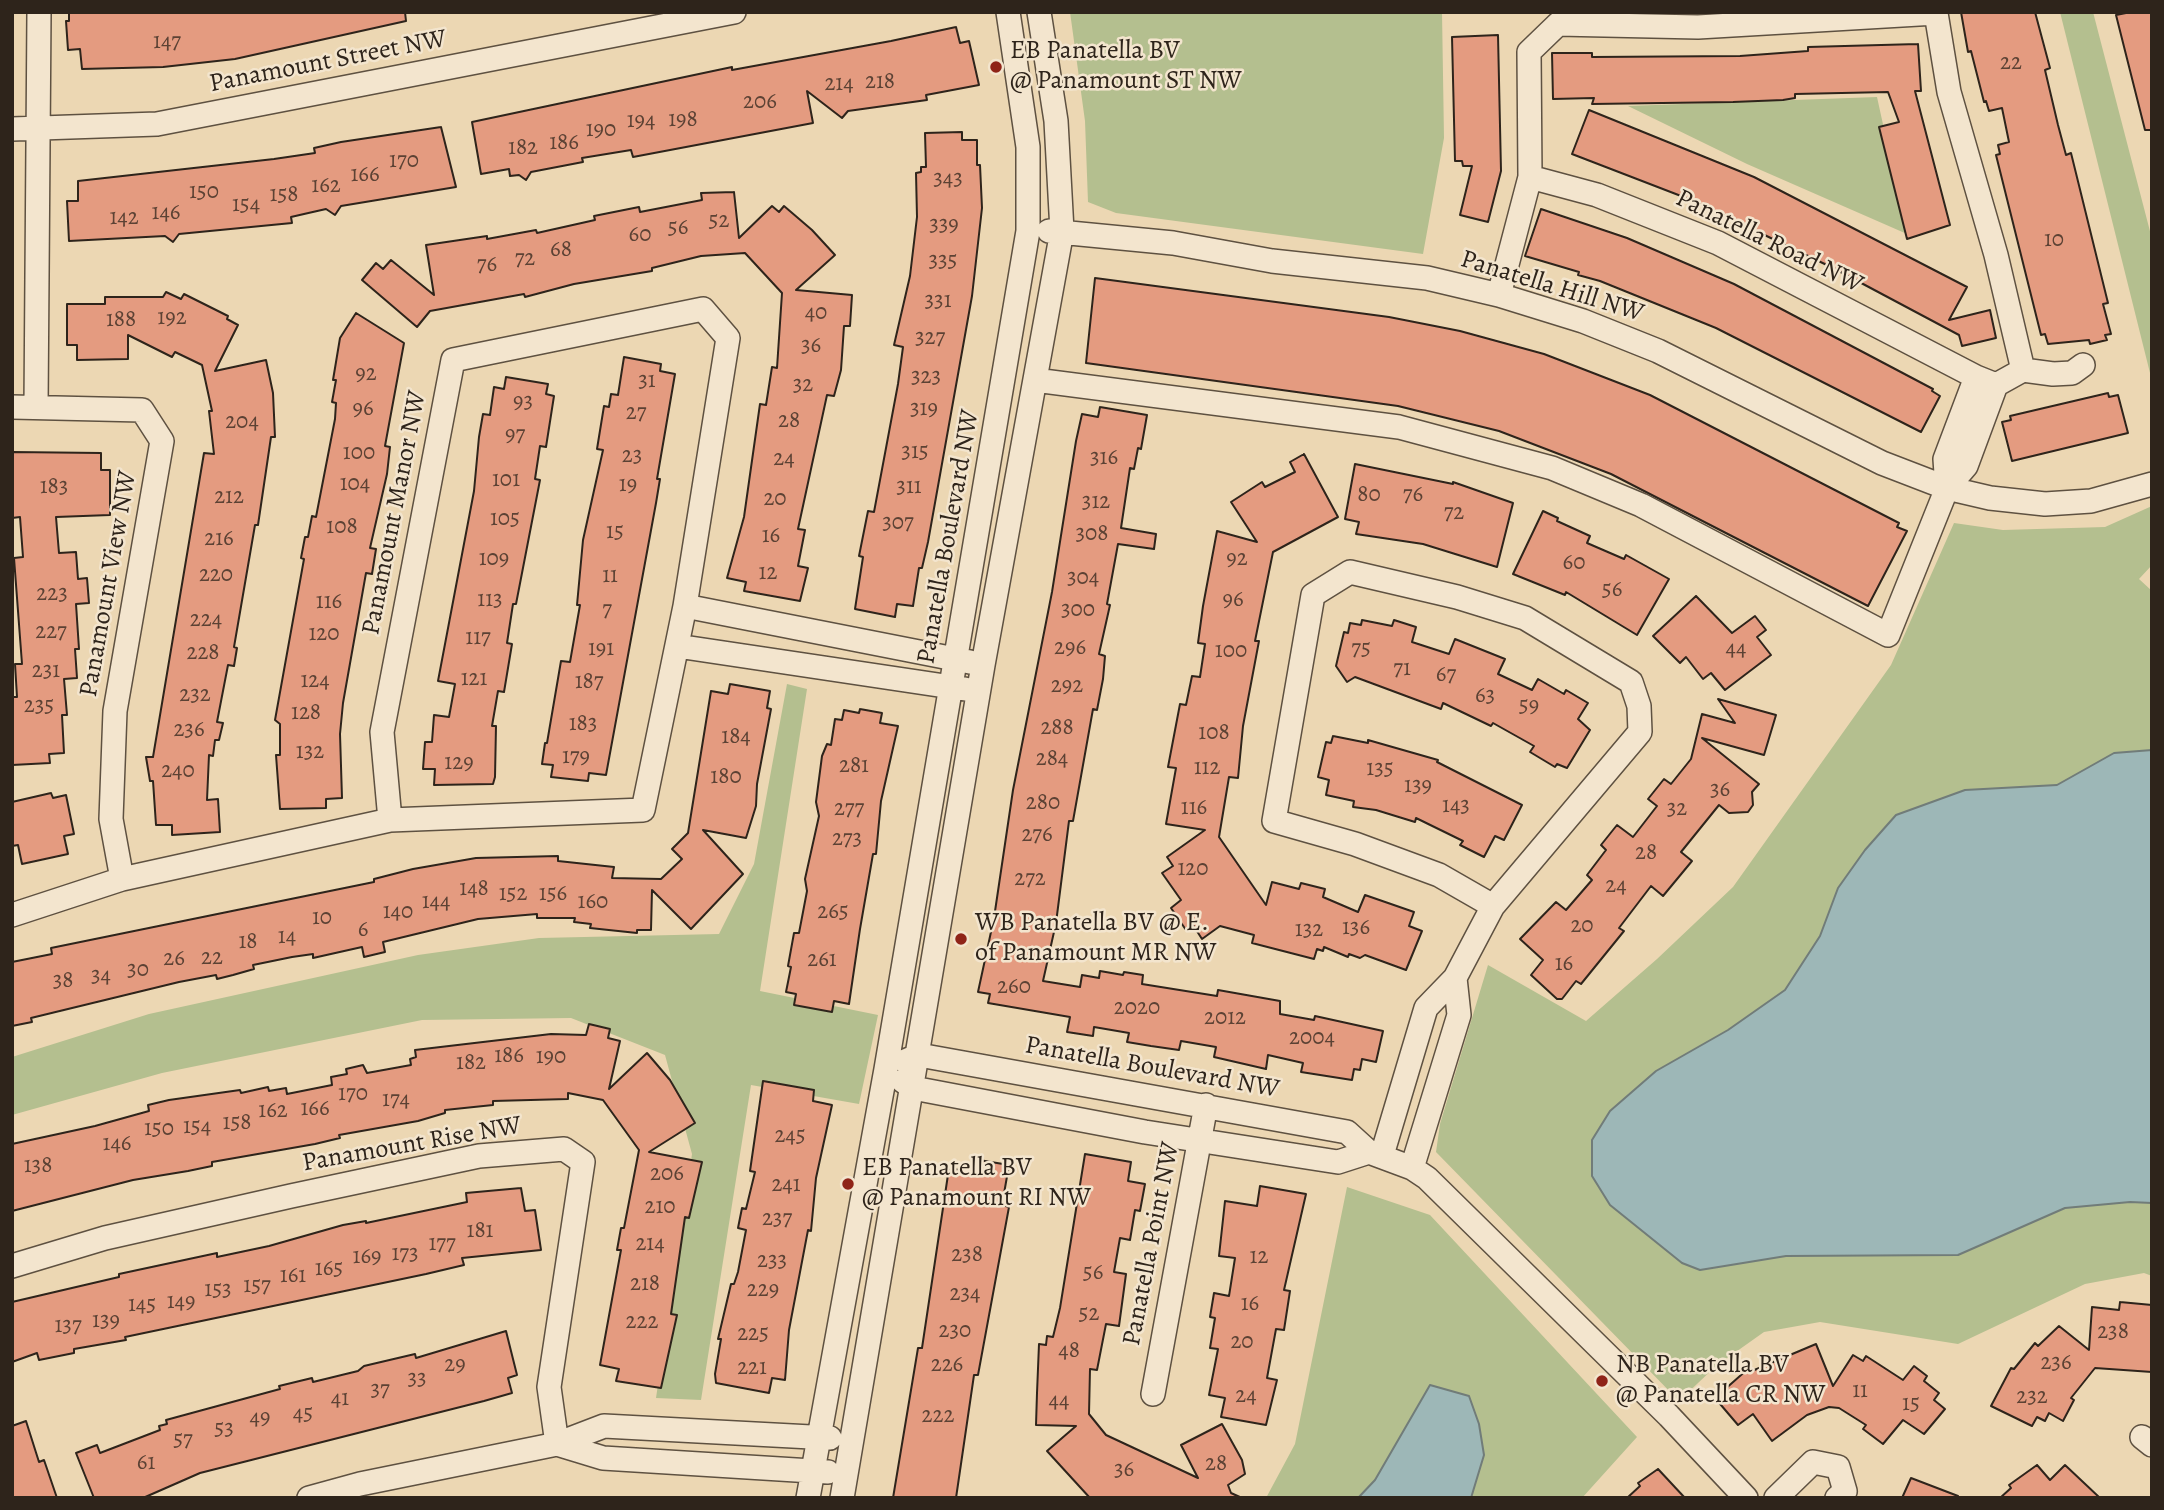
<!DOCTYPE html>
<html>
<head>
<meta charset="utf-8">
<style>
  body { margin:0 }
  #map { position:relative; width:2164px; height:1510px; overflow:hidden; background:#ecd7b3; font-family:Alegreya,serif }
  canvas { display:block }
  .frame { position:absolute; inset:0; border:14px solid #2e241b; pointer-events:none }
</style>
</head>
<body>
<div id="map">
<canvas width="2164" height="1510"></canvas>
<div class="frame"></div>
</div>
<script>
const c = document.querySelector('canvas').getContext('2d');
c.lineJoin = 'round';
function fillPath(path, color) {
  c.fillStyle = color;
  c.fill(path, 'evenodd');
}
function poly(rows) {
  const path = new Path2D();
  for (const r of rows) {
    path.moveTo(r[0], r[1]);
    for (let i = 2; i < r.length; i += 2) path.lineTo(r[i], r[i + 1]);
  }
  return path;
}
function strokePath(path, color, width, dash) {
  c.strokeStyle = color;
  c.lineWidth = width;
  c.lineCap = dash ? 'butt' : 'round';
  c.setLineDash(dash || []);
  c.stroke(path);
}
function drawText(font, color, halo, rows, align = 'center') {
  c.font = font + ' Alegreya,serif';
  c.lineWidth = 5;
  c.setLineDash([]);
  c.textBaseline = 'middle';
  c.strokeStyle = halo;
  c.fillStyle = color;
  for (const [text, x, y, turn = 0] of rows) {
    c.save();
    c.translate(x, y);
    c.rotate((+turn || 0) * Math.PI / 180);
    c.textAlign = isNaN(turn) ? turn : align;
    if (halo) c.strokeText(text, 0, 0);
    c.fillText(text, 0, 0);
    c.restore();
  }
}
fillPath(poly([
  [1070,12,1442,12,1444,138,1423,254,1116,213,1088,202,1085,121],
  [2060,12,2093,12,2152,239,2152,381],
  [1877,97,1907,234,1747,164,1628,106],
  [2152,506,2152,565,2139,579,2152,591,2152,1276,2144,1273,2085,1284,1958,1344,1820,1322,1764,1332,1716,1366,1679,1401,1436,1152,1440,1124,1488,965,1586,1021,1657,959,1733,887,1891,665,1954,523,2003,530,2105,527],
  [787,684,807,689,760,991,878,1015,859,1104,751,1085,701,1400,656,1398,692,1154,665,1055,571,1018,422,1020,162,1073,12,1115,12,1057,149,1014,418,955,539,938,719,934,754,864],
  [1347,1187,1430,1215,1637,1437,1582,1498,1266,1498,1295,1444]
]), '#b4bf8f');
const water = poly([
  [2152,750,2152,1203,2130,1202,2065,1208,1958,1255,1786,1256,1700,1270,1682,1263,1610,1205,1592,1176,1592,1140,1610,1111,1656,1071,1728,1030,1785,990,1820,936,1838,888,1865,850,1896,815,1965,790,2057,785,2114,753,2152,750],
  [1430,1385,1469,1396,1479,1424,1484,1455,1471,1498,1358,1498,1375,1480,1430,1385]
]);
fillPath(water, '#9db7b7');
strokePath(water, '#717c79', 2);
const building = poly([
  [69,12,405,12,406,21,235,59,163,67,82,69,80,49,68,50,66,21,69,21,69,12],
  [1961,12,2035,12,2050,68,2045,70,2058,125,2066,155,2071,153,2108,303,2103,304,2111,334,2105,335,2107,340,2090,344,2089,340,2048,344,2045,334,2041,335,1996,155,2000,154,1998,145,2009,142,2002,108,1989,111,1986,101,1984,102,1971,51,1968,52,1961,12],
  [2131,12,2152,12,2152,130,2145,130,2116,15,2131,12],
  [956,27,960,43,969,41,979,85,926,95,927,100,848,111,842,118,807,91,813,123,633,157,631,150,582,158,583,162,531,172,526,180,519,175,510,176,509,169,481,174,472,122,732,67,732,70,891,41,956,27],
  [1498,35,1501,171,1488,222,1460,215,1472,166,1463,166,1462,161,1455,161,1452,37,1498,35],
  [1918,44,1921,91,1915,91,1950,225,1907,239,1879,127,1899,122,1888,92,1795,94,1795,98,1783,100,1733,102,1592,104,1594,98,1553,99,1552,53,1592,53,1592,57,1740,56,1808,51,1808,47,1918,44],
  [1589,110,1754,177,1967,287,1949,320,1990,310,1996,338,1962,346,1959,335,1833,268,1694,201,1572,154,1589,110],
  [441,127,456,187,341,206,335,215,326,209,304,214,291,217,292,223,179,234,173,242,165,236,69,241,67,201,78,201,78,181,274,159,315,153,314,148,341,142,441,127],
  [962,132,962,140,977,140,977,165,980,165,982,208,972,296,928,542,922,568,919,568,913,606,897,604,895,617,855,609,863,557,859,556,868,511,874,512,898,384,903,347,894,345,910,276,917,217,916,173,921,172,921,167,926,167,925,133,962,132],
  [734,192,739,238,772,206,779,212,784,206,812,230,835,255,796,290,852,295,850,326,844,326,841,370,834,396,827,395,798,529,805,530,798,566,808,568,800,601,744,591,746,582,727,578,744,517,760,404,766,405,772,367,777,368,782,293,745,253,701,256,652,268,652,271,574,284,525,297,524,294,430,311,417,327,362,280,376,263,383,269,391,260,434,295,426,245,487,236,487,239,536,230,537,233,595,220,594,216,639,207,640,212,702,200,701,193,734,192],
  [1541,209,1627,238,1734,284,1933,389,1932,391,1940,396,1921,432,1716,328,1600,281,1578,275,1579,272,1525,256,1541,209],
  [1095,278,1389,317,1460,331,1544,354,1650,395,1899,523,1897,527,1907,531,1868,606,1611,474,1499,431,1398,406,1086,363,1095,278],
  [166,292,181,299,184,294,228,316,227,319,238,325,215,371,266,360,273,393,275,437,271,437,258,525,255,525,234,647,237,648,234,666,228,665,217,722,223,723,219,740,215,740,213,756,209,755,207,800,218,799,220,832,172,835,172,825,156,825,153,781,150,781,146,757,153,757,204,453,214,454,209,411,212,411,202,365,175,352,172,357,128,335,128,359,77,360,77,345,67,345,67,304,105,304,105,297,163,297,166,292],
  [356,313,404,343,385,446,390,447,387,474,370,548,376,549,372,574,366,573,343,703,340,734,342,798,326,799,326,808,280,809,276,755,280,755,280,724,275,720,304,559,301,558,305,537,308,537,312,516,316,517,335,419,336,403,332,402,336,380,333,380,340,338,356,313],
  [624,357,661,364,660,371,675,374,657,479,660,479,656,503,606,775,589,773,588,781,551,777,553,765,542,764,545,743,547,743,561,661,570,662,580,605,577,605,583,540,603,450,597,449,604,406,609,407,611,394,618,395,624,357],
  [506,377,548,384,546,394,554,396,546,447,540,446,535,479,540,480,516,604,513,604,507,643,512,644,504,692,498,691,492,726,496,726,495,777,493,784,434,785,435,769,423,769,425,742,432,742,434,715,449,717,455,684,438,681,474,491,479,437,483,414,490,415,494,387,504,389,506,377],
  [2108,393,2109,397,2118,395,2128,433,2012,461,2002,422,2011,420,2010,416,2108,393],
  [1100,407,1147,415,1141,449,1138,448,1134,469,1130,468,1121,528,1156,534,1154,549,1118,544,1107,604,1110,605,1099,654,1105,656,1103,679,1097,710,1093,709,1073,821,1069,821,1056,923,1043,981,1080,987,1082,975,1099,978,1100,971,1123,975,1124,972,1143,975,1142,984,1217,996,1218,990,1280,1001,1280,1014,1314,1020,1315,1016,1383,1031,1376,1062,1362,1059,1360,1070,1354,1069,1352,1080,1301,1072,1303,1063,1268,1055,1266,1069,1214,1057,1216,1047,1181,1041,1179,1050,1151,1046,1127,1042,1129,1033,1094,1027,1093,1036,1067,1032,1070,1017,988,1003,990,994,978,992,994,918,1013,790,1052,592,1076,441,1082,414,1098,417,1100,407],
  [12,452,101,453,101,470,110,470,110,515,56,517,59,553,76,552,78,579,87,578,89,603,76,604,79,649,75,649,77,678,64,679,67,715,62,715,64,753,49,754,50,763,12,765,12,697,17,697,15,664,22,664,14,558,23,557,20,517,12,518,12,452],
  [1304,454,1338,517,1273,552,1255,641,1259,641,1243,726,1238,778,1229,777,1219,837,1266,905,1272,882,1299,889,1301,883,1325,889,1323,897,1358,912,1365,895,1414,912,1409,926,1422,931,1406,970,1365,955,1360,958,1349,954,1348,957,1324,947,1323,951,1317,949,1314,959,1252,943,1254,935,1220,926,1202,939,1193,925,1186,930,1171,908,1181,900,1162,873,1173,866,1167,857,1205,830,1166,824,1176,768,1168,767,1180,704,1186,705,1192,676,1200,677,1205,644,1198,643,1203,606,1217,531,1257,542,1231,502,1262,482,1265,487,1295,472,1290,462,1304,454],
  [1355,464,1453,484,1453,482,1513,503,1497,567,1423,544,1356,534,1359,522,1345,519,1355,464],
  [1543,511,1558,518,1557,521,1590,536,1587,543,1624,559,1626,555,1669,579,1637,635,1566,592,1565,595,1513,574,1543,511],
  [1696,596,1732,633,1755,616,1766,630,1757,637,1771,655,1725,690,1711,673,1703,679,1686,657,1680,663,1653,636,1696,596],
  [1362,620,1392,626,1394,620,1416,627,1412,642,1449,654,1455,639,1505,659,1498,674,1532,690,1538,679,1564,694,1566,690,1588,703,1578,719,1590,730,1567,768,1557,764,1555,767,1530,752,1534,746,1493,723,1491,726,1443,703,1441,709,1355,677,1347,682,1336,666,1344,632,1348,633,1350,623,1361,625,1362,620],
  [730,684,770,691,767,708,771,709,757,784,756,806,746,838,703,830,743,874,691,929,652,890,651,930,637,930,637,933,590,928,591,924,574,922,575,918,537,918,537,914,478,919,383,942,385,952,364,957,362,947,313,958,313,954,292,957,253,965,254,969,233,975,217,979,216,975,179,982,31,1018,32,1022,12,1026,12,962,52,954,51,948,374,882,374,879,413,869,476,858,558,856,558,861,614,867,612,878,661,879,682,859,672,849,688,833,711,691,728,694,730,684],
  [1718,699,1776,715,1764,755,1702,738,1759,784,1752,792,1753,805,1748,812,1729,813,1719,805,1681,852,1692,861,1663,896,1651,886,1619,928,1624,931,1581,984,1576,981,1562,999,1557,999,1531,975,1543,960,1520,939,1556,902,1566,910,1592,880,1587,875,1606,850,1601,845,1617,825,1633,837,1657,806,1648,799,1664,779,1671,784,1691,759,1702,714,1735,723,1718,699],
  [860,709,882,713,880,723,898,726,881,801,876,854,873,854,860,929,849,1004,834,1001,832,1012,794,1005,796,994,786,992,791,967,788,966,794,933,799,933,807,891,805,879,819,816,816,802,822,756,827,744,831,745,835,719,842,720,844,710,859,713,860,709],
  [1333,736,1368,743,1368,740,1438,760,1437,762,1522,805,1504,840,1495,836,1484,857,1460,845,1463,841,1416,818,1415,822,1376,810,1353,807,1354,801,1326,795,1329,780,1318,777,1326,742,1331,743,1333,736],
  [51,793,53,798,66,795,74,834,64,836,68,854,22,864,18,845,12,846,12,802,51,793],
  [589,1024,610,1029,608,1038,620,1041,609,1089,647,1053,670,1080,695,1123,649,1152,702,1162,689,1218,685,1217,671,1314,677,1315,661,1388,616,1381,619,1369,600,1365,621,1250,617,1250,621,1228,624,1228,639,1150,603,1100,568,1093,568,1099,493,1101,493,1105,445,1110,445,1113,418,1121,339,1135,340,1138,315,1144,212,1162,212,1166,188,1171,133,1180,12,1211,12,1144,95,1126,149,1111,148,1105,169,1100,240,1090,241,1093,268,1087,269,1091,286,1088,287,1094,332,1085,331,1077,347,1074,346,1069,363,1065,367,1073,411,1065,410,1059,416,1057,415,1050,551,1034,586,1035,589,1024],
  [763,1081,814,1090,813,1101,832,1105,816,1178,811,1231,808,1230,789,1330,785,1380,772,1378,769,1393,716,1383,715,1374,721,1339,718,1339,731,1284,734,1284,738,1272,746,1230,738,1228,742,1208,746,1209,755,1172,750,1171,763,1081],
  [1085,1154,1131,1162,1128,1181,1145,1184,1140,1211,1135,1210,1130,1240,1120,1238,1114,1272,1126,1274,1119,1326,1106,1324,1097,1370,1090,1369,1089,1414,1106,1435,1198,1478,1181,1445,1222,1424,1242,1460,1245,1474,1228,1485,1231,1493,1242,1498,1090,1498,1047,1451,1076,1426,1036,1425,1037,1393,1039,1344,1046,1345,1047,1336,1053,1337,1060,1308,1085,1154],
  [973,1159,1009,1165,1002,1205,1009,1207,978,1375,974,1375,956,1498,893,1498,918,1348,922,1348,949,1168,965,1171,966,1166,972,1167,973,1159],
  [1260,1186,1306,1194,1284,1290,1290,1291,1284,1330,1276,1329,1267,1378,1277,1380,1266,1425,1221,1417,1225,1398,1209,1395,1218,1349,1210,1348,1215,1318,1210,1317,1214,1293,1229,1296,1235,1258,1219,1256,1225,1201,1257,1206,1260,1186],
  [521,1188,525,1211,535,1210,541,1250,462,1258,464,1265,426,1274,125,1337,126,1340,74,1349,74,1353,39,1360,37,1353,12,1362,12,1302,119,1277,119,1274,217,1253,217,1257,269,1246,343,1225,366,1221,366,1223,467,1202,466,1193,521,1188],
  [2120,1302,2152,1305,2152,1372,2095,1368,2071,1398,2074,1400,2063,1421,2049,1413,2045,1421,2037,1417,2032,1426,1991,1406,2011,1368,2014,1369,2035,1343,2038,1346,2059,1326,2089,1350,2092,1307,2119,1310,2120,1302],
  [506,1331,517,1375,508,1378,512,1393,484,1401,200,1473,143,1498,94,1498,76,1453,97,1445,100,1453,160,1430,159,1426,167,1424,166,1420,280,1389,279,1386,312,1378,313,1382,358,1371,364,1366,415,1354,416,1358,506,1331],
  [1816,1344,1833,1386,1853,1355,1863,1361,1866,1356,1903,1380,1914,1366,1927,1376,1924,1381,1939,1393,1934,1400,1945,1409,1924,1434,1903,1420,1883,1444,1863,1429,1866,1425,1839,1408,1829,1407,1807,1415,1772,1441,1753,1414,1738,1425,1715,1398,1749,1368,1752,1371,1816,1344],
  [26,1421,39,1462,44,1460,57,1498,12,1498,12,1426,26,1421],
  [2037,1465,2050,1480,2065,1465,2100,1498,2000,1498,2011,1488,2009,1485,2037,1465],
  [1658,1469,1685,1498,1627,1498,1640,1486,1638,1483,1658,1469],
  [1911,1478,1958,1496,1958,1498,1902,1498,1911,1478]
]);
fillPath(building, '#e49b80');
strokePath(building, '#2e241b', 2);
const minor = poly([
  [12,129,157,124,734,12],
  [1049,231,1173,243,1272,261,1427,278,1499,295,1583,321,1658,351,1882,463,1947,488,1990,498,2045,504,2091,501,2152,484],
  [1499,295,1530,177,1529,52,1558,24,1698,27,1936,13,1949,92,1996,255,2023,370,1996,385,1976,377,1718,243,1597,195,1530,177],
  [2023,370,2053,374,2072,373,2083,365],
  [1035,380,1399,427,1552,468,1641,505,1888,635,1947,488,1966,466,1996,385],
  [12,407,142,410,162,441,115,711,111,819,122,879],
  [36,407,39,12],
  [1947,488,1945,459,1976,377],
  [685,606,970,662],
  [677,646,965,689],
  [12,915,122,879,390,820,643,810,685,606,728,338,703,309,453,360,382,732,390,820],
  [905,1061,919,1055,1347,1132,1369,1152,1412,1168,1427,1178,1669,1416,1746,1498],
  [903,1081,913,1088,1145,1132,1338,1162,1369,1152],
  [1382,1155,1426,1008,1455,978,1493,906,1640,732,1639,706,1631,682,1525,618,1457,597,1350,572,1313,595,1274,821,1355,844,1439,875,1493,906],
  [1412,1168,1459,1015,1455,978],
  [12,1266,105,1238,291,1196,479,1156,564,1149,583,1162,549,1387,557,1444],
  [1153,1394,1206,1105],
  [2142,1437,2152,1445],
  [557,1444,603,1458,828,1472],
  [309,1498,360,1484,557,1444,604,1426,830,1438],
  [808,1498,886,1069,1028,231,1028,147,1008,12],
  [842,1498,983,665,1062,231,1056,121,1039,12],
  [1776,1498,1813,1462,1838,1467,1845,1491,1837,1498]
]);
strokePath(minor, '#5e5141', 26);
strokePath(minor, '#f3e5ce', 23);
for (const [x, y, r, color] of [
  [996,67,7,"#8f2418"],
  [961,939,7,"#8f2418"],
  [848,1184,7,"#8f2418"],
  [1602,1381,7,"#8f2418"]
]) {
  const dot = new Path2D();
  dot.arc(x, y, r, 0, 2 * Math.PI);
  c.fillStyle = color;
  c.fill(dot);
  strokePath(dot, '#f3e5ce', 2.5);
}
drawText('23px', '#5c4234', null, [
  ["147",167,42],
  ["22",2011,63],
  ["218",880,82],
  ["214",839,84],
  ["206",760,102],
  ["198",683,120],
  ["194",641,121],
  ["190",601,130],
  ["186",564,143],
  ["182",523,148],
  ["170",404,161],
  ["166",365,175],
  ["343",948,179],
  ["162",326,186],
  ["150",204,192],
  ["158",284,195],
  ["154",246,205],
  ["146",166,213],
  ["142",124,218],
  ["52",719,221],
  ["339",944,225],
  ["56",678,228],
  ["60",640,235],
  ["10",2054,240],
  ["68",561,250],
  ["72",525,259],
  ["335",943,261],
  ["76",487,265],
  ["331",938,301],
  ["40",816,313],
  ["192",172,318],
  ["188",121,320],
  ["327",930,338],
  ["36",811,346],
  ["92",366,374],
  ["323",926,377],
  ["31",647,381],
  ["32",803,385],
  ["93",523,402],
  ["96",363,409],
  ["319",924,409],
  ["27",636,413],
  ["28",789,421],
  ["204",242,422],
  ["97",515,435],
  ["315",915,452],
  ["100",359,453],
  ["23",632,456],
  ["316",1104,458],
  ["24",784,459],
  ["101",506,480],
  ["104",355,484],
  ["19",628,485],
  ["183",54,487],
  ["311",909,487],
  ["80",1369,495],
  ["76",1413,495],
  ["212",229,497],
  ["20",775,499],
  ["312",1096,502],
  ["72",1454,513],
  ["105",505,519],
  ["307",898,523],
  ["108",342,527],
  ["15",615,532],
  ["308",1092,534],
  ["16",771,536],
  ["216",219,539],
  ["109",494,559],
  ["92",1237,559],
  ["60",1574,563],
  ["12",768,573],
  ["220",216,575],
  ["11",610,576],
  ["304",1083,578],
  ["56",1612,590],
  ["223",52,594],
  ["113",490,600],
  ["96",1233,600],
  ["116",329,602],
  ["7",607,610],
  ["300",1078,610],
  ["224",206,620],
  ["227",51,632],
  ["120",324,634],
  ["117",478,638],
  ["296",1070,648],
  ["191",601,649],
  ["75",1361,649],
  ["44",1736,649],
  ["100",1231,651],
  ["228",203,653],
  ["71",1402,669],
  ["231",46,671],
  ["67",1446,675],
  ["121",474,679],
  ["124",315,681],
  ["187",589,682],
  ["292",1067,686],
  ["232",195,695],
  ["63",1485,696],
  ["235",39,706],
  ["59",1529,706],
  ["128",306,713],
  ["183",583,724],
  ["288",1057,728],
  ["236",189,730],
  ["108",1214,733],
  ["184",736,737],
  ["132",310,752],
  ["179",576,757],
  ["284",1052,759],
  ["129",459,763],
  ["281",854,766],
  ["112",1207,768],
  ["135",1380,769],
  ["240",178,771],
  ["180",726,777],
  ["139",1418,786],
  ["36",1720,790],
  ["280",1043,803],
  ["143",1456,806],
  ["116",1194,808],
  ["277",849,809],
  ["32",1677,809],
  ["276",1037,835],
  ["273",847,839],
  ["28",1646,853],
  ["120",1193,869],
  ["272",1030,879],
  ["24",1616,886],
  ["148",474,889],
  ["152",513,894],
  ["156",553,894],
  ["144",436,902],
  ["160",593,902],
  ["140",398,912],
  ["265",833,912],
  ["10",322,918],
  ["20",1582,926],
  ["136",1356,928],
  ["6",363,930],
  ["132",1309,930],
  ["14",287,937],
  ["18",248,942],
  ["22",212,958],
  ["26",174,959],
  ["261",822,960],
  ["16",1564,964],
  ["30",138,970],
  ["34",101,976],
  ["38",63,981],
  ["260",1014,987],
  ["2020",1137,1008],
  ["2012",1225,1018],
  ["2004",1312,1038],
  ["186",509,1056],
  ["190",551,1057],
  ["182",471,1063],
  ["170",353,1094],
  ["174",396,1100],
  ["166",315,1109],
  ["162",273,1111],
  ["158",237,1123],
  ["154",197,1127],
  ["150",159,1129],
  ["245",790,1136],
  ["146",117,1144],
  ["138",38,1166],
  ["206",667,1174],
  ["241",786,1185],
  ["210",660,1207],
  ["237",777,1219],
  ["181",480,1231],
  ["177",442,1244],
  ["214",650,1244],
  ["173",405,1254],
  ["238",967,1255],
  ["169",367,1257],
  ["12",1259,1257],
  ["233",772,1261],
  ["165",329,1269],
  ["56",1093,1273],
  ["161",293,1276],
  ["218",645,1284],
  ["157",257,1286],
  ["153",218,1290],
  ["229",763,1290],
  ["234",965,1294],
  ["149",181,1302],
  ["16",1250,1304],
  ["145",142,1305],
  ["52",1089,1314],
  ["139",106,1321],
  ["222",642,1322],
  ["137",68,1326],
  ["230",955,1331],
  ["238",2113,1332],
  ["225",753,1334],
  ["20",1242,1342],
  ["48",1069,1351],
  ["236",2056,1363],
  ["29",455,1365],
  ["226",947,1365],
  ["221",752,1368],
  ["33",417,1379],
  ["37",380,1390],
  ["11",1860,1391],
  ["24",1246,1396],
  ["232",2032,1397],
  ["41",340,1399],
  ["44",1059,1401],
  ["15",1911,1404],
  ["45",303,1414],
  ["222",938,1416],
  ["49",260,1418],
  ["53",224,1429],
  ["57",183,1440],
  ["61",146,1463],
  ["28",1216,1464],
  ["36",1124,1470]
]);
drawText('26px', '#2e241b', '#f3e5ce', [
  ["EB Panatella BV",1010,52],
  ["@ Panamount ST NW",1010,82],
  ["WB Panatella BV @ E.",975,924],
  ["of Panamount MR NW",975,954],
  ["EB Panatella BV",862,1169],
  ["@ Panamount RI NW",862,1199],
  ["NB Panatella BV",1616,1366],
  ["@ Panatella CR NW",1616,1396]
], 'left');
drawText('26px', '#2e241b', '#f3e5ce', [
  ["Panamount Street NW",328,62,-11],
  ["Panatella Road NW",1769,242,26],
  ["Panatella Hill NW",1552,287,17],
  ["Panamount Manor NW",395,513,-79],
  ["Panatella Boulevard NW",949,537,-80],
  ["Panamount View NW",109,584,-80],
  ["Panatella Boulevard NW",1152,1068,10],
  ["Panamount Rise NW",412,1145,-10],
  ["Panatella Point NW",1152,1244,-79]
]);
</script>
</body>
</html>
